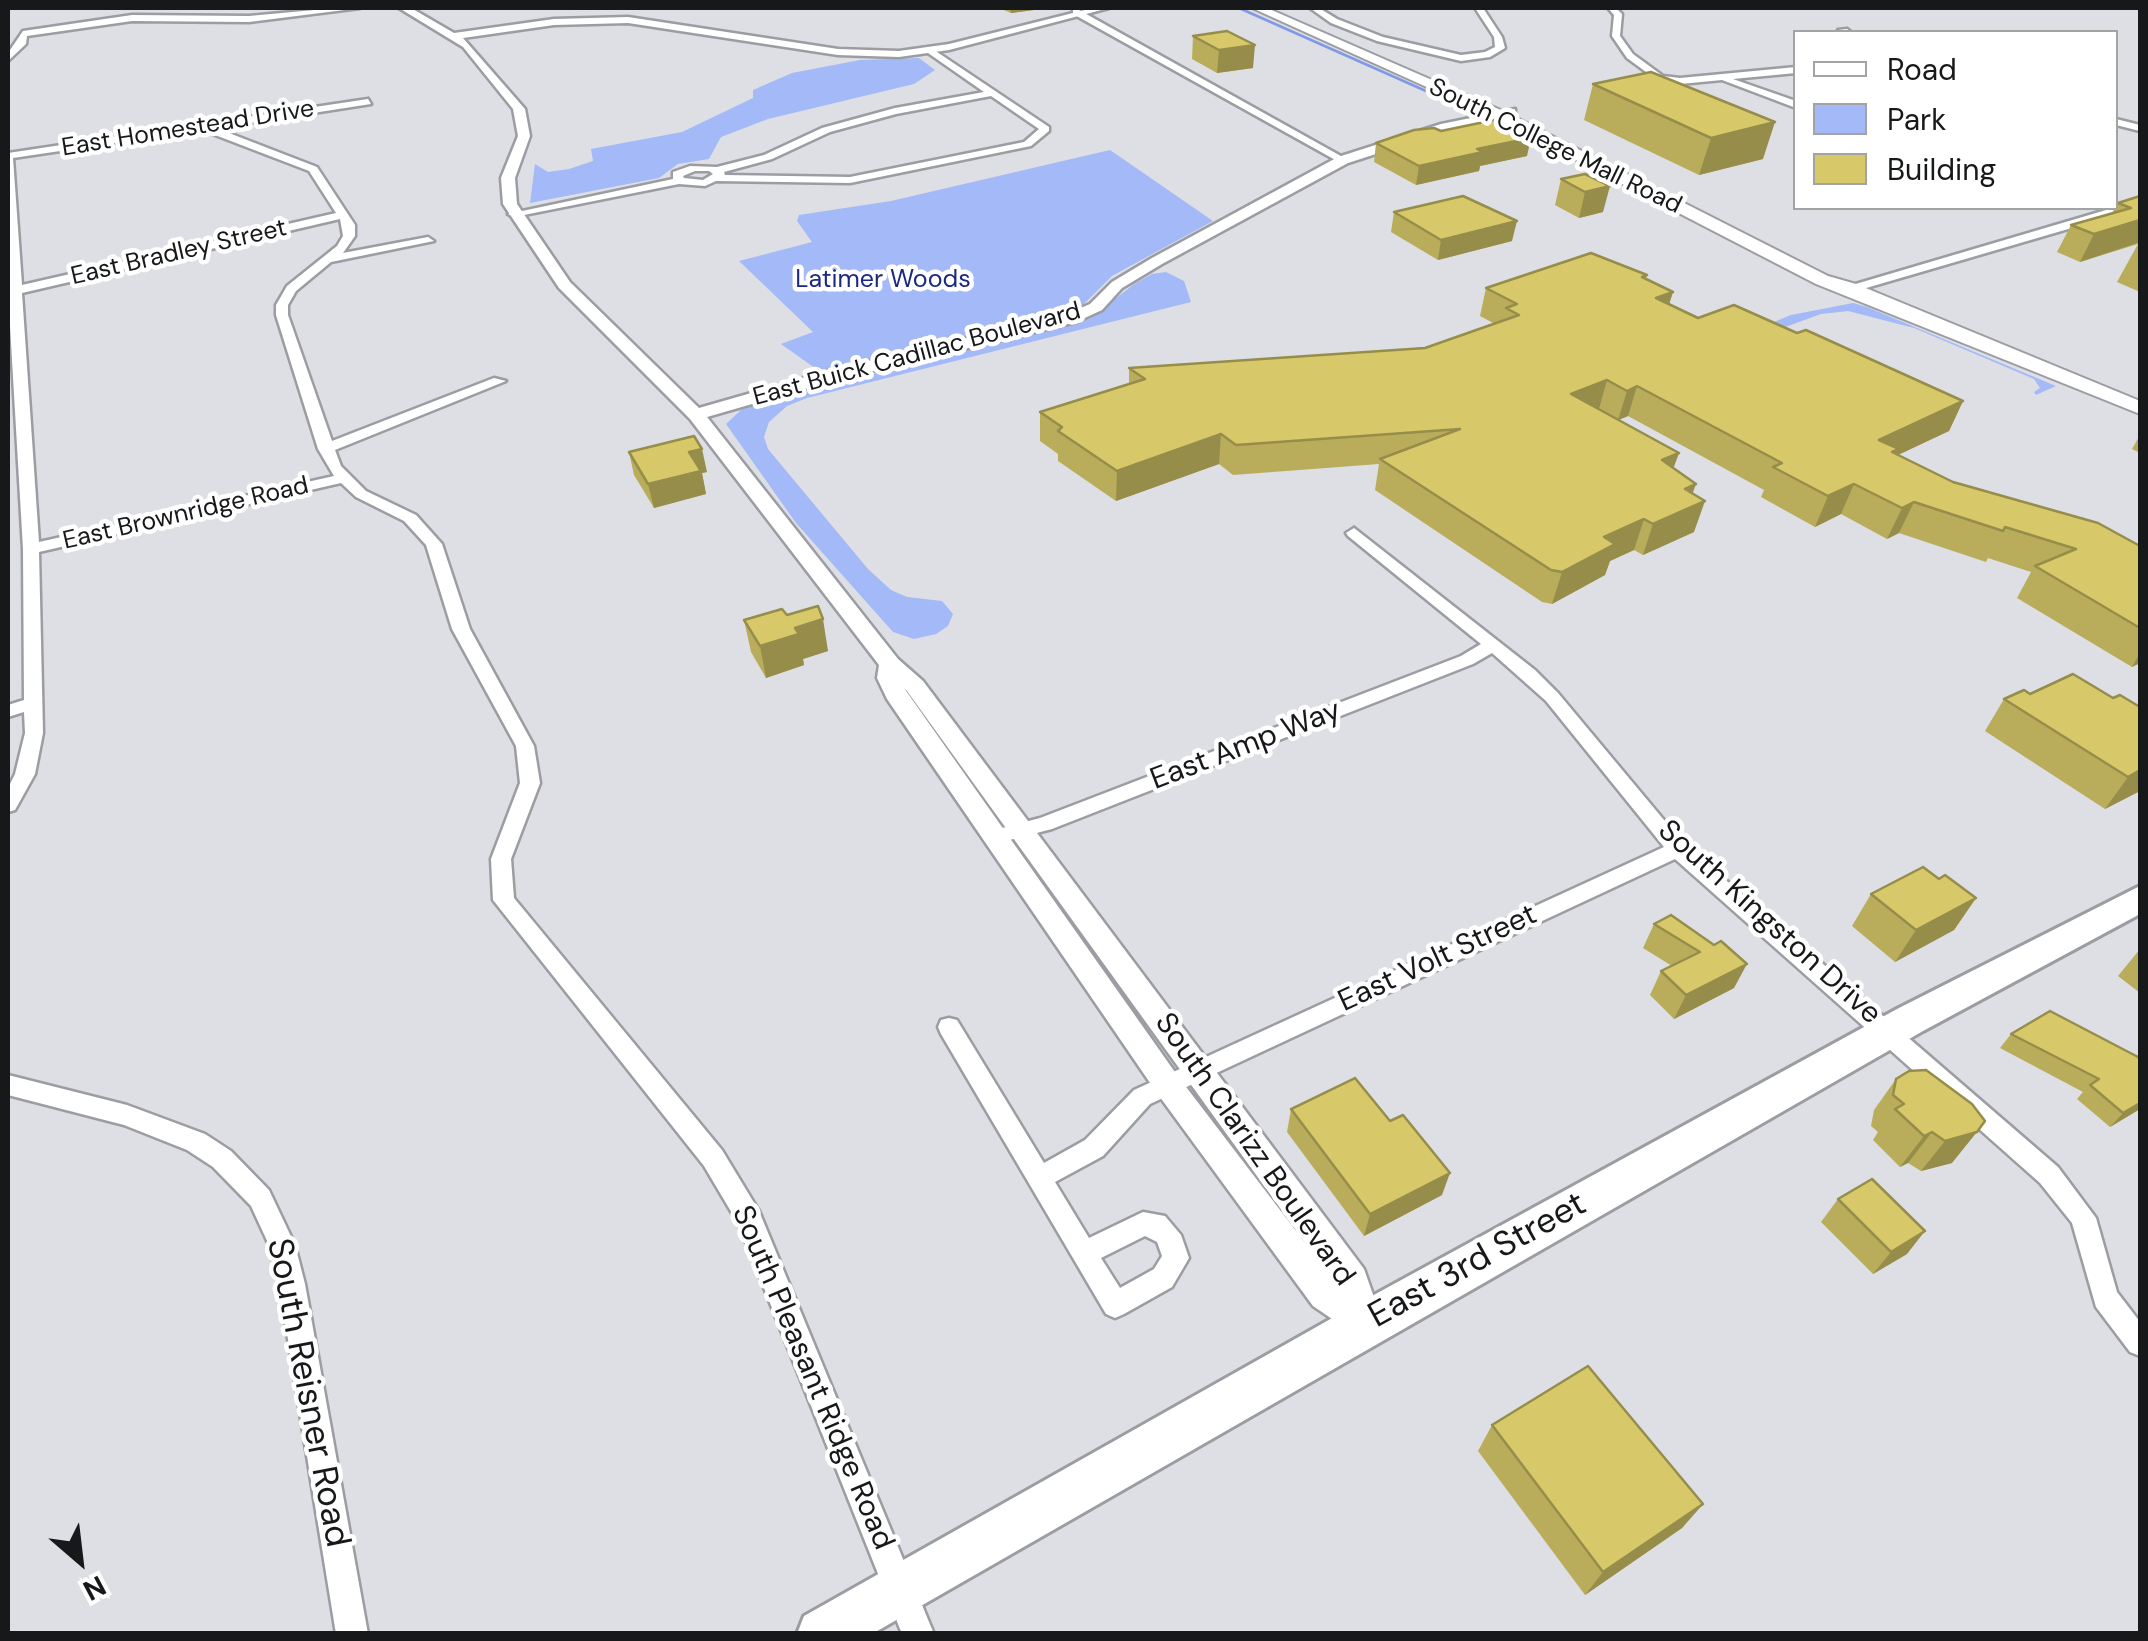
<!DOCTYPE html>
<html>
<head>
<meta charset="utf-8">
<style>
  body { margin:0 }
  #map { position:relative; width:2148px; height:1641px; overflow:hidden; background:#dddfe5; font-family:"DM Sans",sans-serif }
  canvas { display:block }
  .frame { position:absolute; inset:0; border:10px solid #17181a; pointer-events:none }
  .legend { position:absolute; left:1793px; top:30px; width:325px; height:180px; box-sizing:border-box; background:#fff; border:2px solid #a2a3a3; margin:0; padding:12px 18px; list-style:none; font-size:30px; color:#17181a }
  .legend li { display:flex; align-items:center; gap:20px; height:50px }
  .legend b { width:50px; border:2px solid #a2a3a3 }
  .north { position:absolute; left:30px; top:1511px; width:100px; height:100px; -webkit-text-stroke:8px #fff; paint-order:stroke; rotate:152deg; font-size:28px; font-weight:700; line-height:40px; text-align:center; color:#17181a }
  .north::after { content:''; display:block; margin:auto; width:35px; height:45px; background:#17181a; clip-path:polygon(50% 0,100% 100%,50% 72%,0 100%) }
</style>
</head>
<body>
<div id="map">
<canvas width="2148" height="1641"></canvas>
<div class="frame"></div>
<ul class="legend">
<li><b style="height:12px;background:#fff"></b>Road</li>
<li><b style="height:28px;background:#a4b9f7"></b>Park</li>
<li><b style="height:28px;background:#d7c96a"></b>Building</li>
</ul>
<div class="north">N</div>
</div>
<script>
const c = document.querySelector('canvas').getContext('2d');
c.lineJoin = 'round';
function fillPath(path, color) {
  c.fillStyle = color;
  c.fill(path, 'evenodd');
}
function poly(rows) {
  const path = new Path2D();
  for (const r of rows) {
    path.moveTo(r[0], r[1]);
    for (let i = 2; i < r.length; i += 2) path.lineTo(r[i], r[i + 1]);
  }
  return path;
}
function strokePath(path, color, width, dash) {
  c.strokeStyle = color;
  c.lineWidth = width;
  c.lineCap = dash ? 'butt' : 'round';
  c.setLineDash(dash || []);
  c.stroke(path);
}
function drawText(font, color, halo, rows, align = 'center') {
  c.font = font + ' "DM Sans",sans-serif';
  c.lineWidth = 9;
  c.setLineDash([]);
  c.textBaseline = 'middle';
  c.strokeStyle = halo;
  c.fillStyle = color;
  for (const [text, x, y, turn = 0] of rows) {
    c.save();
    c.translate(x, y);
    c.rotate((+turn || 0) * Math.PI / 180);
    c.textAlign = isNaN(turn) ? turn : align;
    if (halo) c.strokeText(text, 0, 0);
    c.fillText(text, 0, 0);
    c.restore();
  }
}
fillPath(poly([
  [919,58,935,70,914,84,768,119,721,137,709,159,678,164,659,178,530,203,535,164,548,172,569,169,593,161,591,149,682,132,753,98,753,90,792,73,860,60],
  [1110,150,1213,221,1112,276,1080,308,1028,326,822,373,781,344,813,332,739,261,812,242,797,221,799,215,891,201],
  [1166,272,1184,281,1191,302,807,398,787,406,769,422,764,437,768,449,868,569,891,590,907,597,942,601,953,614,948,626,936,634,914,639,893,632,796,523,726,424,741,410,835,379,1101,310,1134,284,1152,274],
  [1853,303,1867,307,2056,386,2036,395,2034,392,2040,388,2034,379,1914,328,1848,311,1821,314,1766,334,1757,329,1791,315]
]), '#a4b9f7');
strokePath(poly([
  [1239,8,1471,111]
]), '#8099e6', 2.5);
const minor = poly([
  [336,8,360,8,249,22,132,21,27,36,26,44,8,61,8,53,23,31,132,15,249,16,336,8],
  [1310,8,1319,8,1337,19,1383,37,1461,55,1485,52,1495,47,1494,37,1475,8,1483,8,1502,37,1505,48,1490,57,1461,61,1377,41,1331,23,1310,8],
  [1608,8,1616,8,1622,14,1620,36,1633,54,1663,76,1680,78,1796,67,1796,73,1733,79,1796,101,1796,108,1722,80,1680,84,1657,80,1627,58,1612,36,1614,15,1608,8],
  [1073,10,1079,10,1348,160,1339,162,1073,14,1073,10],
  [1847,29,1851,32,1837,32,1838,30,1847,29],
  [931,48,1049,127,1049,131,1031,146,850,183,716,181,705,186,679,184,514,217,508,214,673,179,673,172,690,166,717,167,764,155,822,128,895,108,984,92,928,53,931,48],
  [991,96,1039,129,1024,142,850,177,725,175,724,172,772,159,830,132,896,114,991,96],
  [695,171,709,171,713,174,703,180,684,178,683,176,695,171],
  [368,99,371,104,216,128,317,167,355,225,355,236,343,253,428,237,434,241,331,262,296,291,288,305,288,315,332,441,494,378,506,381,335,450,341,466,366,491,416,515,442,544,470,629,534,746,540,783,511,859,514,898,722,1150,759,1211,934,1634,902,1634,739,1225,704,1166,493,900,491,859,520,783,516,746,452,629,426,545,404,521,356,497,341,483,39,552,43,733,35,774,15,810,8,812,8,788,15,774,25,733,24,712,8,717,8,705,24,700,23,549,8,291,8,153,368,99],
  [202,130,309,171,336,213,22,285,13,158,202,130],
  [340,219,343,236,337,246,287,286,276,305,276,315,318,449,334,476,39,542,22,293,340,219],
  [2116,119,2140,125,2140,131,2116,125,2116,119],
  [1354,528,1535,670,1558,693,1684,844,2058,1167,2096,1218,2117,1292,2140,1322,2140,1356,2130,1352,2096,1307,2072,1223,2040,1183,1675,859,1150,1104,1103,1156,1055,1182,1089,1238,1143,1212,1165,1216,1181,1235,1189,1258,1172,1287,1124,1314,1115,1318,1106,1314,941,1034,938,1027,941,1020,949,1018,957,1020,1044,1163,1085,1140,1134,1090,1664,847,1546,701,1492,653,1473,664,1052,829,994,844,987,842,984,837,987,832,1040,818,1461,656,1481,644,1348,536,1346,533,1354,528],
  [1145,1236,1157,1242,1162,1256,1154,1269,1120,1288,1101,1258,1145,1236],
  [8,1075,127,1105,205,1134,231,1151,269,1190,295,1245,305,1284,368,1634,336,1634,279,1284,269,1245,251,1206,213,1167,187,1150,124,1125,8,1095,8,1075]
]);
const tertiary = poly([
  [399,8,411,8,454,33,554,19,628,17,838,49,899,51,949,44,1093,8,1109,8,949,50,899,57,838,55,628,23,554,25,463,38,525,109,530,136,515,178,517,204,570,282,699,408,828,371,1065,315,1090,304,1112,282,1152,258,1338,157,1441,124,1515,109,1515,115,1450,130,1348,163,1162,264,1122,288,1102,310,1076,322,839,379,707,417,898,659,923,681,1364,1269,1383,1323,1378,1334,1366,1339,1354,1334,1313,1306,1157,1093,887,699,877,678,879,665,690,419,559,288,503,204,501,178,518,136,513,109,463,47,399,8],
  [904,688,907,691,1306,1244,1177,1075,904,688],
  [2140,200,2140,208,1856,291,1842,288,2140,200]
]);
const secondary = poly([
  [1252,8,1267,8,1503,111,1828,276,1856,284,2140,401,2140,414,1816,284,1493,117,1252,8]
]);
const trunk = poly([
  [2140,886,2140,914,1923,1031,872,1634,797,1634,804,1616,1350,1308,1897,1009,2140,886]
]);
strokePath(minor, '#9b9da3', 5);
strokePath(tertiary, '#9b9da3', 5);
strokePath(secondary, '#9b9da3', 4);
strokePath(trunk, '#9b9da3', 6);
fillPath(minor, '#fff');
fillPath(tertiary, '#fff');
fillPath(secondary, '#fff');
fillPath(trunk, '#fff');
fillPath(poly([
  [999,8,1033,8,1034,10,1011,13],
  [1193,36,1253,68,1217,73,1192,59],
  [1593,84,1763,159,1699,175,1584,120],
  [1441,131,1527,156,1480,166,1479,171,1416,185,1374,162,1376,143],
  [1585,174,1603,212,1579,218,1555,205,1561,179],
  [2140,196,2140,292,2117,282,2138,244,2080,262,2057,252,2071,225,2112,213,2118,203],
  [1394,212,1512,241,1438,260,1391,232],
  [1647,275,1646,279,1673,292,1669,304,1698,318,1797,333,1963,401,1949,431,1897,455,1953,482,2140,546,2140,663,2132,667,2017,598,2031,572,1988,558,1986,562,1899,533,1887,539,1841,514,1815,527,1761,497,1764,490,1628,416,1619,420,1679,453,1673,468,1692,494,1694,532,1643,555,1634,550,1610,561,1605,575,1552,604,1542,602,1375,490,1379,464,1233,475,1219,464,1116,501,1058,461,1058,454,1040,441,1040,412,1129,384,1129,368,1425,348,1495,324,1480,316,1486,288],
  [2140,435,2140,453,2132,449],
  [629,452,707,472,702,473,706,494,654,508,634,475],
  [787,615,828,651,803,659,804,665,766,678,751,652,744,620],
  [2073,674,2140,791,2105,809,1985,731,2004,699,2030,694],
  [1939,879,1976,898,1954,930,1895,962,1852,926,1871,894],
  [1671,915,1734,988,1674,1019,1650,995,1661,971,1672,966,1643,948,1654,924],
  [2140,949,2140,993,2118,976],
  [2011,1034,2138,1057,2140,1055,2140,1109,2110,1127,2077,1099,2083,1092,2000,1048],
  [1926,1070,1952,1163,1921,1171,1908,1163,1900,1167,1873,1140,1878,1132,1871,1126,1874,1110,1896,1079],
  [1291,1109,1390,1121,1442,1195,1364,1236,1287,1132],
  [1838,1199,1907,1254,1873,1274,1821,1222],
  [1492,1425,1703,1504,1682,1528,1585,1595,1478,1451]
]), '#b9ad5b');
fillPath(poly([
  [1010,8,1033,8,1034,10,1011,13],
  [1255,45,1253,68,1217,73,1219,50],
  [1775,122,1763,159,1699,175,1711,138],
  [1531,138,1527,156,1480,166,1479,171,1416,185,1419,166,1477,149],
  [1610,186,1603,212,1579,218,1585,192],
  [2140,220,2140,242,2080,262,2094,234],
  [1517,221,1512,241,1438,260,1441,240],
  [1673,292,1664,320,1656,298],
  [1607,380,1599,409,1571,394],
  [1637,386,1628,416,1618,420,1627,391],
  [1963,401,1949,431,1896,456,1879,440],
  [1221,434,1219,464,1116,501,1117,471],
  [702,449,707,472,702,473,706,494,654,508,648,484,689,452],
  [1679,453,1668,483,1662,460],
  [1696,484,1687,509,1705,501,1694,532,1643,555,1653,524,1685,489],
  [1854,484,1841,514,1815,527,1828,496],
  [1914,502,1899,533,1887,539,1902,508],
  [1644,519,1634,550,1610,561,1605,575,1552,604,1562,572,1604,537],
  [823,619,828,651,803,659,804,665,766,678,760,646,795,628],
  [2140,653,2140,663,2132,667],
  [2140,770,2140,791,2105,809,2128,777],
  [1976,898,1954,930,1895,962,1916,930],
  [1747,964,1734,988,1674,1019,1686,995],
  [2140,1103,2140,1109,2110,1127,2123,1113],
  [1932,1132,1908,1163,1900,1167,1924,1136],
  [1977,1132,1952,1163,1921,1171,1945,1141],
  [1450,1173,1442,1195,1364,1236,1370,1214],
  [1925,1231,1907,1254,1873,1274,1891,1252],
  [1703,1504,1682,1528,1585,1595,1603,1572]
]), '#968d4a');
const building = poly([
  [1227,31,1255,45,1219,50,1193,36,1227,31],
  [1651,72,1775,122,1711,138,1593,84,1651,72],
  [1494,120,1531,138,1477,149,1483,152,1419,166,1376,143,1414,130,1434,128,1441,131,1494,120],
  [1585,174,1610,186,1585,192,1561,179,1585,174],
  [1463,196,1517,221,1441,240,1394,212,1463,196],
  [2140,196,2140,220,2094,234,2071,225,2131,208,2118,203,2140,196],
  [1591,253,1647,275,1642,277,1673,292,1656,298,1698,318,1734,305,1797,333,1806,330,1963,401,1879,440,1899,449,1892,452,1953,482,2098,523,2140,546,2140,628,2035,566,2076,549,2005,527,2003,531,1914,502,1902,508,1854,484,1828,496,1773,467,1782,463,1637,386,1627,391,1607,380,1571,394,1679,453,1662,460,1696,484,1685,489,1705,501,1653,524,1644,519,1604,537,1615,544,1562,572,1551,570,1380,459,1460,429,1236,445,1221,434,1117,471,1058,431,1062,427,1040,412,1145,379,1129,368,1425,348,1519,315,1506,308,1517,304,1486,288,1591,253],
  [694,436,702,449,689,452,701,471,648,484,629,452,694,436],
  [818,606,823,619,795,628,799,634,760,646,744,620,782,609,787,615,818,606],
  [2073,674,2113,698,2120,695,2140,707,2140,770,2128,777,2004,699,2024,690,2030,694,2073,674],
  [1923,867,1939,879,1945,875,1976,898,1916,930,1871,894,1923,867],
  [1671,915,1714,945,1721,941,1747,964,1686,995,1661,971,1700,952,1654,924,1671,915],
  [2050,1011,2138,1057,2140,1055,2140,1103,2123,1113,2090,1085,2099,1079,2011,1034,2050,1011],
  [1926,1070,1972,1104,1985,1121,1977,1132,1945,1141,1932,1132,1924,1136,1895,1109,1904,1104,1893,1095,1896,1079,1909,1071,1926,1070],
  [1355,1078,1390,1121,1403,1115,1450,1173,1370,1214,1291,1109,1355,1078],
  [1872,1179,1925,1231,1891,1252,1838,1199,1872,1179],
  [1588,1366,1703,1504,1603,1572,1492,1425,1588,1366]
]);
fillPath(building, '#d7c96a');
strokePath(building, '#968d4a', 2.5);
drawText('25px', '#17181a', '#fff', [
  ["East Homestead Drive",188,129,-9],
  ["South College Mall Road",1555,147,26],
  ["East Bradley Street",179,253,-13],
  ["East Buick Cadillac Boulevard",917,355,-15],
  ["East Brownridge Road",186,514,-13]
]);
drawText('25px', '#1c2981', '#fff', [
  ["Latimer Woods",883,280]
]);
drawText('30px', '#17181a', '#fff', [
  ["East Amp Way",1246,746,-21],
  ["South Kingston Drive",1769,923,42],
  ["East Volt Street",1438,959,-25],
  ["South Clarizz Boulevard",1254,1150,55],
  ["South Pleasant Ridge Road",812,1378,67]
]);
drawText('35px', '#17181a', '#fff', [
  ["East 3rd Street",1478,1261,-29],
  ["South Reisner Road",307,1393,79]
]);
</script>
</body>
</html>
